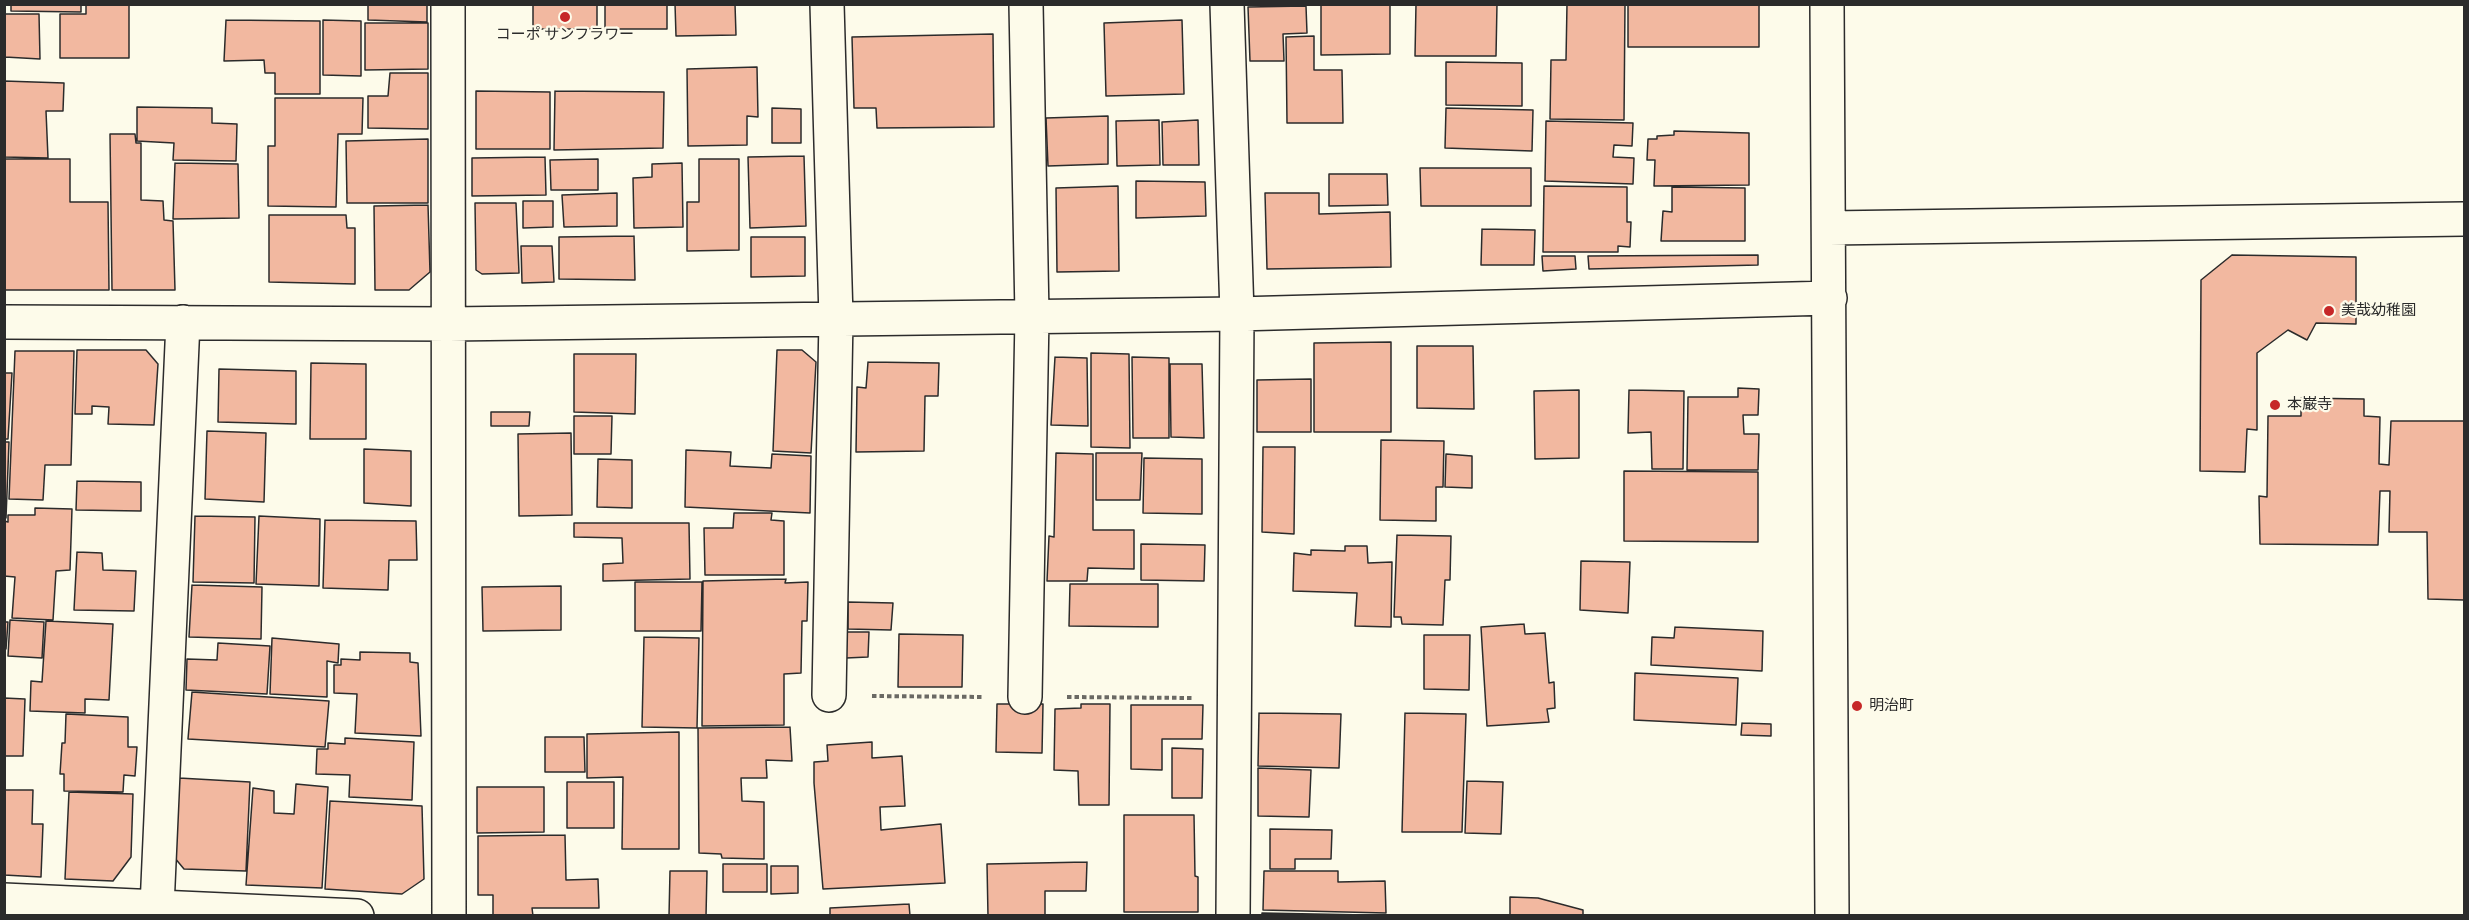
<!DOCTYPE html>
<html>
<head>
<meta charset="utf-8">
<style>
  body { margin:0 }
  #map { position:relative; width:2469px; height:920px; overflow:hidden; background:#fdfbea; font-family:"Titillium Web",sans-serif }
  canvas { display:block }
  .frame { position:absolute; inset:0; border:6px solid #2b2b2b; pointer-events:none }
</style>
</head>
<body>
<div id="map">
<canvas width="2469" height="920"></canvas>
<div class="frame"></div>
</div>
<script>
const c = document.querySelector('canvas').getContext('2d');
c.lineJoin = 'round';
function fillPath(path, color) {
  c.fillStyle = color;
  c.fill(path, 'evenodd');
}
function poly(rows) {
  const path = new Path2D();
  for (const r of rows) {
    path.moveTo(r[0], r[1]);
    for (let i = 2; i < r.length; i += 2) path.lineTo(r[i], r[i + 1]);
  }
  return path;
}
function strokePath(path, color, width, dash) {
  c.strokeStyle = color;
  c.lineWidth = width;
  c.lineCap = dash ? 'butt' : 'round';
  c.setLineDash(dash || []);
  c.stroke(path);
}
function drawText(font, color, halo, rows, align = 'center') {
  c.font = font + ' "Titillium Web","Noto Sans JP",sans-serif';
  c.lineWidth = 4.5;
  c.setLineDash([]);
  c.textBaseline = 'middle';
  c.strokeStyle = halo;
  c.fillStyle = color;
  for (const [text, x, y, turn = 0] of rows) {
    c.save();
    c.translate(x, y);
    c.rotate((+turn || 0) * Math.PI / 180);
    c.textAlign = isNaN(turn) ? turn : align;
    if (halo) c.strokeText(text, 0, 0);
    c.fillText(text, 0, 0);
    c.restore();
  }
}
const building = poly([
  [11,4,81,4,81,12,11,11,11,4],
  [86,4,129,4,129,58,60,58,60,14,86,14,86,4],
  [368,4,427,4,427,22,368,20,368,4],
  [533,4,597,4,597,29,533,29,533,4],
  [605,4,667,4,667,29,605,29,605,4],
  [675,4,735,4,736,35,676,36,675,4],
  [1321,4,1390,4,1390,54,1321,55,1321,4],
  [1416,4,1497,4,1496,56,1415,56,1416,4],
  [1567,4,1625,4,1624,120,1550,119,1551,60,1566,60,1567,4],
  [1628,4,1759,4,1759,47,1628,47,1628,4],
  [1306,6,1307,33,1283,34,1284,61,1250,61,1248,7,1306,6],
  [4,14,39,14,40,59,5,57,5,75,4,14],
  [226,20,320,21,320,94,275,94,275,73,265,73,264,60,224,61,226,20],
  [323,20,361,21,361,76,323,75,323,20],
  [1182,20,1184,94,1106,96,1104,23,1182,20],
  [365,23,428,23,428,69,365,70,365,23],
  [993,34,994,127,877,128,876,108,854,108,852,37,993,34],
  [1314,36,1314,70,1342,70,1343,123,1287,123,1286,37,1314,36],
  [1446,62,1522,63,1522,106,1446,105,1446,62],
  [757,67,758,117,747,116,747,145,688,146,687,69,757,67],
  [390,73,428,73,428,129,368,128,368,96,388,96,390,73],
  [4,81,64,83,63,111,46,111,48,158,4,157,4,81],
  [476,91,550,92,550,149,476,149,476,91],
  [555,91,664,92,663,148,554,150,555,91],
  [275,98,363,98,362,134,338,134,336,207,268,206,268,146,275,146,275,98],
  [137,107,212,108,212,123,237,124,236,161,173,160,174,143,137,141,137,107],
  [772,108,801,109,801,143,772,143,772,108],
  [1446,108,1533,110,1532,151,1445,148,1446,108],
  [1108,116,1108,164,1048,166,1046,118,1108,116],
  [1159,120,1160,165,1117,166,1116,121,1159,120],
  [1198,120,1199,165,1163,165,1162,122,1198,120],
  [1546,121,1633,123,1632,146,1614,145,1613,157,1634,158,1633,184,1545,181,1546,121],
  [1674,131,1749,133,1749,185,1654,186,1655,160,1647,160,1648,139,1657,139,1657,136,1674,135,1674,131],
  [110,134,135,134,136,143,141,143,141,200,163,201,164,220,173,221,175,290,112,290,110,134],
  [428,139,428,203,347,203,346,141,428,139],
  [804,156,806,226,750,228,748,157,804,156],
  [545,157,546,195,472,196,472,158,545,157],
  [4,159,70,159,70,202,108,202,109,290,4,290,4,159],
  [598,159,598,190,551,190,550,160,598,159],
  [699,159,739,159,739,250,687,251,687,202,699,202,699,159],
  [175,163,238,164,239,218,173,219,175,163],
  [682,163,683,227,634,228,633,178,652,177,652,164,682,163],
  [1420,168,1531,168,1531,206,1421,206,1420,168],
  [1329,174,1387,174,1388,205,1329,206,1329,174],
  [1136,181,1205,182,1206,216,1136,218,1136,181],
  [1118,186,1119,271,1057,272,1056,188,1118,186],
  [1544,186,1627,187,1627,222,1631,222,1630,247,1618,246,1618,252,1543,252,1544,186],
  [1672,187,1745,188,1745,241,1661,241,1663,211,1672,212,1672,187],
  [617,193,617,226,564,227,562,195,617,193],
  [1265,193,1319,193,1319,214,1390,212,1391,267,1267,269,1265,193],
  [523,201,553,201,553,227,523,228,523,201],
  [475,203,516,203,519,273,482,274,476,270,475,203],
  [428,205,430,272,409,290,375,290,374,206,428,205],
  [269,215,346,215,347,228,355,228,355,284,269,282,269,215],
  [1482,229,1535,230,1534,265,1481,265,1482,229],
  [634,236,635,280,559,279,559,237,634,236],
  [751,237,805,237,805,276,751,277,751,237],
  [521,246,552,246,554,282,522,283,521,246],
  [1758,255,1758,265,1589,269,1588,256,1758,255],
  [2232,255,2356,257,2356,324,2316,323,2307,340,2288,330,2257,353,2257,430,2247,429,2245,472,2200,471,2201,280,2232,255],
  [1542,256,1575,256,1576,269,1543,271,1542,256],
  [1391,342,1391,432,1314,432,1314,343,1391,342],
  [1417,346,1473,346,1474,409,1417,408,1417,346],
  [77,350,146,350,158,364,154,425,108,424,109,407,92,406,92,414,75,414,77,350],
  [777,350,802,350,816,362,811,453,773,451,777,350],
  [15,351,74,351,71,465,45,465,43,500,9,499,15,351],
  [1091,353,1129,354,1130,448,1091,447,1091,353],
  [574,354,636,354,635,414,574,412,574,354],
  [1055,357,1087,358,1088,426,1051,425,1055,357],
  [1132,357,1169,358,1169,438,1133,438,1132,357],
  [868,362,939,363,938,396,925,396,924,451,856,452,857,387,866,388,868,362],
  [311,363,366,364,366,439,310,439,311,363],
  [1170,364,1202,364,1204,438,1171,437,1170,364],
  [219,369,296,371,296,424,218,422,219,369],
  [4,373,12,373,8,439,4,439,4,373],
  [1311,379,1311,432,1257,432,1257,380,1311,379],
  [1738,388,1759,389,1758,415,1743,415,1744,434,1759,434,1758,470,1687,470,1688,397,1738,397,1738,388],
  [1579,390,1579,458,1535,459,1534,391,1579,390],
  [1629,390,1684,391,1683,469,1652,469,1651,432,1628,433,1629,390],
  [2301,398,2364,399,2364,416,2380,417,2379,464,2389,465,2391,421,2464,421,2464,600,2428,599,2427,532,2389,532,2390,491,2380,491,2378,545,2260,544,2259,496,2267,497,2268,416,2301,416,2301,398],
  [491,412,530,412,529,426,491,426,491,412],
  [574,416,612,416,611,454,574,454,574,416],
  [207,431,266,433,264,502,205,499,207,431],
  [571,433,572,515,519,516,518,434,571,433],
  [1381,440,1444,441,1443,487,1436,487,1436,521,1380,520,1381,440],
  [4,442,9,442,6,518,4,518,4,442],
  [1263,447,1295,447,1294,534,1262,532,1263,447],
  [364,449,411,451,411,506,364,503,364,449],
  [686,450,731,452,730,466,771,468,772,454,811,456,810,513,685,507,686,450],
  [1056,453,1093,454,1093,530,1134,530,1134,569,1088,568,1087,581,1047,581,1049,536,1054,537,1056,453],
  [1096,453,1142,453,1140,500,1096,500,1096,453],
  [1446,454,1472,456,1472,488,1445,487,1446,454],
  [1144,458,1202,459,1202,514,1143,513,1144,458],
  [598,459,632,460,632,508,597,507,598,459],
  [1624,471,1758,472,1758,542,1624,541,1624,471],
  [77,481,141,482,141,511,76,510,77,481],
  [35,508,72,509,70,570,56,571,53,620,12,618,15,577,4,576,4,521,8,522,8,515,35,515,35,508],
  [734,513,772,513,771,520,784,521,784,575,705,575,704,528,733,528,734,513],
  [195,516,255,517,254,583,193,582,195,516],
  [259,516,320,519,319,586,256,584,259,516],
  [325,520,416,521,417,560,389,560,388,590,323,588,325,520],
  [574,523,689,523,690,579,603,581,603,564,623,563,622,538,574,537,574,523],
  [1397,535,1451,536,1450,580,1445,580,1443,625,1402,624,1401,617,1394,617,1397,535],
  [1141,544,1205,545,1204,581,1141,580,1141,544],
  [1345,546,1367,546,1368,563,1392,562,1391,627,1355,626,1357,593,1293,591,1294,553,1311,555,1311,550,1345,551,1345,546],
  [77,552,102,553,103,570,136,571,134,611,74,610,77,552],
  [1581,561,1630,562,1628,613,1580,610,1581,561],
  [786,579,785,583,808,582,807,621,802,621,801,673,784,674,784,725,702,726,703,581,786,579],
  [635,582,702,582,701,631,635,631,635,582],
  [1070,584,1158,584,1158,627,1069,626,1070,584],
  [192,585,262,587,261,639,189,637,192,585],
  [561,586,561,630,483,631,482,587,561,586],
  [848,602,893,603,891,630,848,629,848,602],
  [10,620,44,622,42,658,8,656,10,620],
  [46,621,113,624,109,700,85,699,85,713,30,711,31,681,42,682,46,621],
  [4,622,8,622,6,649,4,649,4,622],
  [1524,624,1525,634,1545,633,1549,683,1554,682,1555,708,1547,709,1549,722,1487,726,1481,627,1524,624],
  [1675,627,1763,631,1762,671,1651,665,1652,637,1674,638,1675,627],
  [845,632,869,632,868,657,846,658,845,632],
  [899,634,963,635,962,687,898,687,899,634],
  [1424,635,1470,635,1469,690,1424,689,1424,635],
  [644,637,699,638,697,728,642,727,644,637],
  [272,638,339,644,338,663,327,661,327,697,270,694,272,638],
  [218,643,270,646,267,694,186,690,187,659,217,660,218,643],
  [360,652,410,653,410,662,418,663,421,736,355,733,357,694,334,693,334,665,341,665,341,659,360,660,360,652],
  [1635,673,1738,678,1736,725,1634,720,1635,673],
  [192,692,329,701,325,747,188,739,192,692],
  [4,698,25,699,23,756,4,756,4,698],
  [997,704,1043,704,1042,753,996,752,997,704],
  [1081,704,1110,704,1109,805,1079,805,1078,771,1054,770,1055,709,1081,708,1081,704],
  [1131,705,1203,705,1202,739,1162,739,1162,770,1131,769,1131,705],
  [1259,713,1341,714,1339,768,1258,766,1259,713],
  [1405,713,1466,714,1462,832,1402,832,1405,713],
  [66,714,128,717,128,747,137,747,135,776,124,775,123,792,64,791,64,774,60,774,62,743,65,743,66,714],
  [1742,723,1771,724,1771,736,1741,735,1742,723],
  [790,727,792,761,766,760,767,778,741,778,742,801,764,802,764,859,722,858,721,854,699,853,698,728,790,727],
  [679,732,679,849,622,849,623,777,587,778,587,734,679,732],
  [545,737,584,737,585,772,545,772,545,737],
  [345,738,414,742,412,800,349,797,350,775,316,774,317,749,328,749,328,743,345,744,345,738],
  [872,742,872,758,902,756,905,806,880,807,881,830,941,824,945,883,823,889,814,783,814,762,828,761,827,745,872,742],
  [1172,748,1203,749,1202,798,1172,798,1172,748],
  [1258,768,1311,770,1309,817,1258,816,1258,768],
  [179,778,250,782,246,871,184,869,174,857,179,778],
  [1467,781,1503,782,1501,834,1465,833,1467,781],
  [567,782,614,782,614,828,567,828,567,782],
  [296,784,328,787,322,888,246,885,253,788,274,791,274,813,294,814,296,784],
  [477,787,544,787,544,832,477,833,477,787],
  [4,790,33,790,32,824,43,824,41,877,4,875,4,790],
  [69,792,133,794,131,857,113,881,65,879,69,792],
  [330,801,422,806,424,879,402,894,325,889,330,801],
  [1124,815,1194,815,1195,876,1198,877,1198,912,1124,912,1124,815],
  [1270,829,1332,830,1331,859,1295,859,1295,869,1270,869,1270,829],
  [565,835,566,880,598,879,599,908,532,908,533,916,493,916,493,895,478,895,478,836,565,835],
  [1087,862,1086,891,1045,891,1045,916,988,916,987,864,1087,862],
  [723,864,767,864,767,892,723,892,723,864],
  [771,866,798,866,798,893,771,894,771,866],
  [670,871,707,871,706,916,669,916,670,871],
  [1264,871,1338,871,1338,882,1385,881,1386,913,1263,910,1264,871],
  [1510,897,1538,898,1583,910,1583,916,1510,916,1510,897],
  [909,904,910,916,830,916,830,908,909,904],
  [1262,913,1367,915,1367,916,1262,916,1262,913]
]);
fillPath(building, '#f2b8a0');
strokePath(building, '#2b2b2b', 1.5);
const minor = poly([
  [448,4,449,916],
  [827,4,836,318,829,695],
  [1227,4,1237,314,1233,916],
  [1827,4,1832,916],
  [1829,228,2464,219],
  [4,322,449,324,1237,314,1830,298],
  [1025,697,1032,316,1026,4],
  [4,900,357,916],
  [157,907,183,322]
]);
strokePath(minor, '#2b2b2b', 36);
strokePath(poly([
  [872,696,984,697],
  [1067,697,1194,698]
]), '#6a6964', 4, [4.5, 3]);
strokePath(minor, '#fdfbea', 33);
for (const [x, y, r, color] of [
  [565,17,6,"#c62828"],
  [2329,311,6,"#c62828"],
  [2275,405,6,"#c62828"],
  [1857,706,6,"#c62828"]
]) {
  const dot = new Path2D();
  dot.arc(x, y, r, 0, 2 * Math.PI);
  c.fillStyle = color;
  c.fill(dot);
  strokePath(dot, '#fdfbea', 2);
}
drawText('15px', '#2b2b2b', '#fdfbea', [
  ["コーポ サンフラワー",565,35,"center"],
  ["美哉幼稚園",2341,311],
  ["本巌寺",2287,405],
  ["明治町",1869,706]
], 'left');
</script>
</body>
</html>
